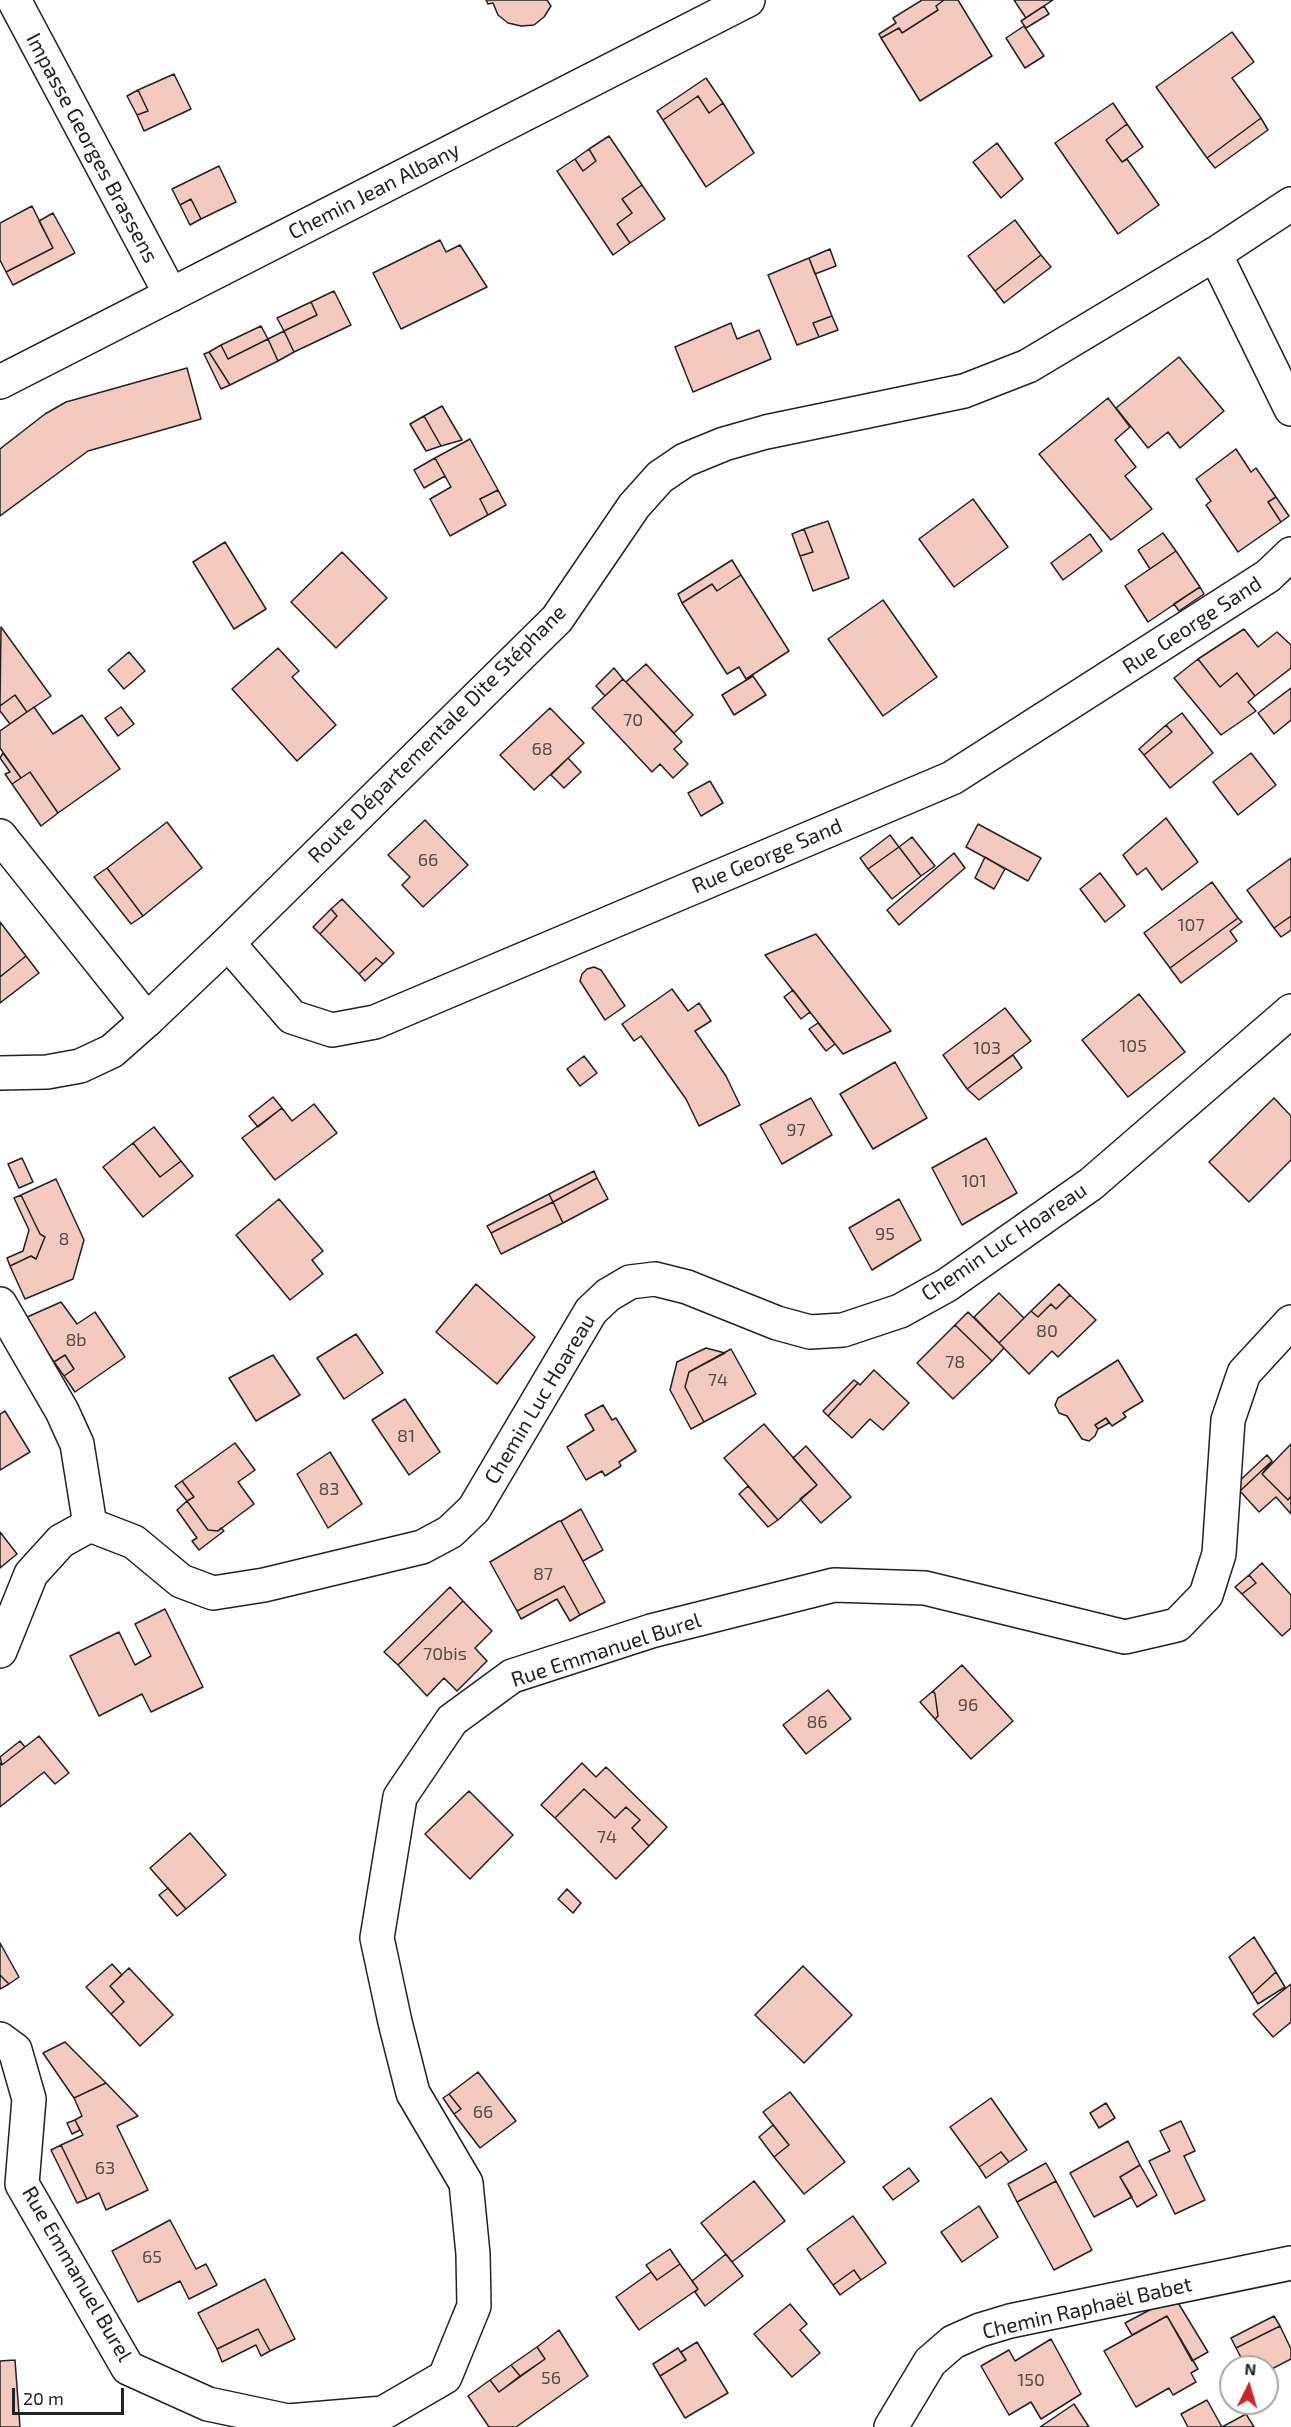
<!DOCTYPE html>
<html>
<head>
<meta charset="utf-8">
<style>
  body { margin:0 }
  #map { position:relative; width:1291px; height:2427px; overflow:hidden; background:#fff; font-family:"Exo 2",sans-serif }
  canvas { display:block }
  .north { position:absolute; left:1219px; top:2355px; width:60px; height:60px; box-sizing:border-box; background:#fff; border:2px solid #a7a7a7; border-radius:50%; rotate:5deg; font-size:16px; font-weight:700; line-height:24px; text-align:center; color:#222 }
  .north::after { content:''; display:block; margin:auto; width:21px; height:27px; background:#c62828; clip-path:polygon(50% 0,100% 100%,50% 72%,0 100%) }
  .scale { position:absolute; left:12px; top:2388px; width:112px; height:27px; box-sizing:border-box; border:3px solid #222; border-top:0; padding-left:8px; font-size:18px; line-height:21px; white-space:nowrap; color:#222; -webkit-text-stroke:4px #fff; paint-order:stroke }
</style>
</head>
<body>
<div id="map">
<canvas width="1291" height="2427"></canvas>
<div class="north">N</div>
<div class="scale">20 m</div>
</div>
<script>
const c = document.querySelector('canvas').getContext('2d');
c.lineJoin = 'round';
function fillPath(path, color) {
  c.fillStyle = color;
  c.fill(path, 'evenodd');
}
function poly(rows) {
  const path = new Path2D();
  for (const r of rows) {
    path.moveTo(r[0], r[1]);
    for (let i = 2; i < r.length; i += 2) path.lineTo(r[i], r[i + 1]);
  }
  return path;
}
function strokePath(path, color, width, dash) {
  c.strokeStyle = color;
  c.lineWidth = width;
  c.lineCap = dash ? 'butt' : 'round';
  c.setLineDash(dash || []);
  c.stroke(path);
}
function drawText(font, color, halo, rows, align = 'center') {
  c.font = font + ' "Exo 2",sans-serif';
  c.lineWidth = 4.5;
  c.setLineDash([]);
  c.textBaseline = 'middle';
  c.strokeStyle = halo;
  c.fillStyle = color;
  for (const [text, x, y, turn = 0] of rows) {
    c.save();
    c.translate(x, y);
    c.rotate((+turn || 0) * Math.PI / 180);
    c.textAlign = isNaN(turn) ? turn : align;
    if (halo) c.strokeText(text, 0, 0);
    c.fillText(text, 0, 0);
    c.restore();
  }
}
const building = poly([
  [486,0,547,0,551,6,544,17,534,25,521,26,508,23,498,15,493,3,488,4,486,0],
  [922,0,944,0,936,6,938,10,902,33,899,28,881,38,879,34,896,23,893,18,922,0],
  [944,0,958,0,992,56,920,101,881,38,899,28,902,33,938,10,936,6,944,0],
  [1014,0,1053,0,1026,18,1014,0],
  [1044,6,1049,14,1026,28,1021,21,1044,6],
  [1024,26,1044,56,1025,68,1006,38,1024,26],
  [1232,32,1254,62,1232,78,1261,118,1207,158,1156,87,1232,32],
  [174,74,191,109,144,131,137,115,148,111,138,90,174,74],
  [706,78,723,103,709,113,698,96,663,120,657,111,706,78],
  [138,90,148,111,137,115,127,96,138,90],
  [698,96,709,113,723,103,754,153,706,187,663,120,698,96],
  [1113,103,1127,124,1106,140,1122,162,1127,159,1159,205,1118,234,1055,143,1113,103],
  [1261,118,1268,130,1215,168,1207,158,1261,118],
  [1127,124,1143,147,1122,162,1106,140,1127,124],
  [609,136,642,185,622,199,632,213,617,224,630,243,613,255,557,171,575,159,583,171,596,161,589,149,609,136],
  [997,143,1023,179,1001,198,973,162,997,143],
  [589,149,596,161,583,171,575,159,589,149],
  [219,166,236,202,201,219,191,199,180,205,172,189,219,166],
  [642,185,665,219,630,243,617,224,632,213,622,199,642,185],
  [191,199,201,219,190,225,180,205,191,199],
  [32,206,53,248,6,272,0,260,0,223,32,206],
  [53,213,75,253,13,285,6,272,53,248,39,221,53,213],
  [1015,220,1041,255,995,291,968,256,1015,220],
  [440,240,446,252,460,245,487,287,401,329,373,273,440,240],
  [830,249,836,266,815,274,809,258,830,249],
  [1041,255,1051,267,1004,303,995,291,1041,255],
  [809,258,832,316,813,323,819,337,797,345,768,275,809,258],
  [334,291,351,325,294,352,284,331,317,315,311,302,334,291],
  [311,302,317,315,284,331,277,318,311,302],
  [832,316,838,330,819,337,813,323,832,316],
  [731,323,737,339,759,330,771,359,693,392,675,347,731,323],
  [261,326,268,339,228,359,221,345,261,326],
  [284,331,294,352,278,361,268,339,284,331],
  [268,339,278,361,230,385,209,352,221,345,228,359,268,339],
  [209,352,230,385,221,389,204,354,209,352],
  [1179,357,1224,411,1180,448,1168,432,1148,448,1116,408,1179,357],
  [187,368,201,419,88,451,0,516,0,449,45,414,66,402,187,368],
  [1108,398,1130,427,1115,440,1136,467,1125,476,1152,509,1111,540,1039,454,1108,398],
  [442,406,462,440,441,446,424,416,442,406],
  [424,416,441,446,426,451,410,424,424,416],
  [470,439,498,490,480,499,488,515,450,536,430,499,451,487,435,458,470,439],
  [1236,449,1251,472,1256,468,1276,497,1268,502,1281,522,1238,552,1206,505,1211,501,1196,479,1236,449],
  [435,458,445,476,424,488,414,470,435,458],
  [498,490,506,505,488,515,480,499,498,490],
  [1276,497,1289,516,1281,522,1268,502,1276,497],
  [973,499,1008,547,954,587,919,539,973,499],
  [828,521,849,578,813,591,800,556,813,552,804,529,828,521],
  [804,529,813,552,800,556,792,534,804,529],
  [1163,533,1176,551,1150,569,1138,550,1163,533],
  [1090,534,1102,551,1063,580,1051,563,1090,534],
  [225,542,266,609,234,629,193,562,225,542],
  [1176,551,1200,587,1148,622,1125,586,1176,551],
  [342,552,387,598,336,648,291,602,342,552],
  [732,560,741,575,717,591,712,584,682,603,678,594,732,560],
  [741,575,789,651,746,679,739,667,727,674,682,603,712,584,717,591,741,575],
  [1200,587,1204,594,1179,611,1174,604,1200,587],
  [883,600,937,677,883,716,828,639,883,600],
  [1,627,51,696,27,712,15,695,0,706,1,627],
  [1244,629,1258,647,1277,632,1291,645,1291,668,1255,696,1237,673,1220,687,1198,659,1244,629],
  [278,648,299,671,292,677,336,725,297,761,232,689,278,648],
  [129,652,145,671,124,689,108,670,129,652],
  [1198,659,1220,687,1237,673,1255,696,1248,702,1256,711,1221,735,1174,678,1198,659],
  [646,664,693,715,674,733,626,682,646,664],
  [614,668,623,679,605,696,596,686,614,668],
  [753,676,766,695,734,715,722,695,753,676],
  [623,679,682,742,674,749,688,764,673,778,660,764,652,772,592,708,623,679],
  [1291,688,1291,720,1274,734,1258,713,1291,688],
  [15,695,27,712,10,724,0,711,0,706,15,695],
  [34,707,53,734,82,715,120,769,58,813,30,772,21,778,0,748,0,731,34,707],
  [121,707,134,724,118,736,105,718,121,707],
  [550,708,584,743,534,790,500,755,550,708],
  [1182,713,1213,753,1170,788,1144,755,1172,732,1166,725,1182,713],
  [1166,725,1172,732,1144,755,1139,749,1166,725],
  [3,753,21,778,12,784,5,774,10,772,0,758,3,753],
  [1251,753,1276,785,1238,815,1213,782,1251,753],
  [568,758,581,772,564,788,551,775,568,758],
  [30,772,58,813,41,826,12,784,30,772],
  [710,781,723,803,701,816,688,793,710,781],
  [1166,818,1198,862,1162,890,1146,868,1137,875,1123,855,1166,818],
  [425,820,468,865,423,907,402,885,410,877,388,855,425,820],
  [167,822,202,868,143,916,107,868,167,822],
  [978,824,1041,858,1028,881,966,847,978,824],
  [890,835,899,847,868,869,860,858,890,835],
  [912,837,935,866,921,876,899,847,912,837],
  [899,847,921,876,892,899,868,869,899,847],
  [954,853,965,868,899,925,887,910,954,853],
  [985,857,1005,869,994,889,975,878,985,857],
  [1291,858,1291,916,1274,928,1247,890,1291,858],
  [107,868,143,916,131,924,94,877,107,868],
  [1100,873,1125,906,1105,922,1080,889,1100,873],
  [1212,882,1238,918,1170,968,1144,933,1212,882],
  [342,899,394,953,383,964,376,958,359,974,320,934,337,916,331,909,342,899],
  [331,909,337,916,320,934,313,927,331,909],
  [1291,916,1291,930,1281,937,1274,928,1291,916],
  [1238,918,1242,922,1230,931,1237,941,1181,983,1170,968,1238,918],
  [0,922,26,956,0,977,0,922],
  [816,934,891,1031,843,1054,765,955,816,934],
  [26,956,39,973,0,1003,0,977,26,956],
  [376,958,383,964,365,981,359,974,376,958],
  [594,967,601,970,625,1006,605,1020,580,981,582,974,587,969,594,967],
  [672,989,688,1011,699,1003,711,1021,695,1031,726,1076,740,1105,699,1126,686,1099,641,1036,634,1041,622,1024,672,989],
  [793,990,810,1012,801,1019,784,997,793,990],
  [1139,994,1185,1052,1128,1097,1082,1040,1139,994],
  [1005,1008,1031,1041,967,1089,943,1055,1005,1008],
  [818,1023,835,1044,826,1051,809,1029,818,1023],
  [1013,1055,1022,1068,979,1100,967,1089,1013,1055],
  [584,1056,597,1073,580,1086,567,1069,584,1056],
  [895,1062,927,1118,873,1149,840,1094,895,1062],
  [273,1097,282,1108,258,1127,249,1116,273,1097],
  [811,1098,832,1135,782,1164,760,1125,811,1098],
  [1274,1098,1291,1116,1291,1160,1249,1202,1209,1162,1274,1098],
  [314,1104,337,1133,275,1180,242,1138,282,1108,292,1121,314,1104],
  [154,1127,181,1161,160,1177,133,1143,154,1127],
  [986,1138,1017,1193,962,1225,932,1168,986,1138],
  [133,1143,160,1177,181,1161,193,1176,143,1217,103,1167,133,1143],
  [22,1158,33,1182,19,1188,8,1164,22,1158],
  [594,1171,597,1178,553,1202,549,1194,594,1171],
  [597,1178,608,1199,563,1223,553,1202,597,1178],
  [56,1179,84,1240,73,1279,25,1299,10,1266,31,1256,36,1259,45,1237,40,1234,21,1195,56,1179],
  [549,1194,553,1202,491,1233,487,1226,549,1194],
  [21,1195,40,1234,45,1237,36,1259,31,1256,10,1266,7,1258,23,1251,29,1230,14,1198,21,1195],
  [279,1199,323,1251,312,1260,323,1274,290,1300,236,1235,279,1199],
  [899,1199,921,1240,872,1270,849,1228,899,1199],
  [553,1202,563,1223,501,1254,491,1233,553,1202],
  [476,1284,535,1337,497,1384,436,1332,476,1284],
  [1059,1284,1070,1295,1056,1309,1051,1304,1038,1317,1031,1311,1059,1284],
  [999,1293,1024,1318,999,1343,974,1317,999,1293],
  [1070,1295,1096,1320,1058,1357,1052,1351,1029,1374,999,1343,1031,1311,1038,1317,1051,1304,1056,1309,1070,1295],
  [61,1302,77,1324,95,1312,125,1357,75,1392,64,1376,74,1369,65,1355,54,1362,25,1318,61,1302],
  [968,1312,1004,1348,992,1361,955,1325,968,1312],
  [955,1325,992,1361,953,1399,917,1363,955,1325],
  [356,1334,383,1373,344,1399,317,1358,356,1334],
  [706,1348,725,1353,689,1372,685,1387,704,1422,691,1429,670,1390,677,1362,706,1348],
  [731,1349,756,1394,704,1422,685,1387,689,1372,731,1349],
  [65,1355,74,1369,64,1376,54,1362,65,1355],
  [273,1355,300,1395,256,1421,229,1378,273,1355],
  [1118,1360,1143,1401,1123,1413,1126,1417,1112,1426,1106,1418,1095,1425,1098,1429,1095,1436,1089,1441,1082,1439,1067,1416,1059,1413,1055,1405,1058,1398,1118,1360],
  [874,1370,909,1403,883,1430,870,1419,852,1438,828,1416,858,1383,860,1385,874,1370],
  [854,1380,858,1383,828,1416,823,1411,854,1380],
  [405,1399,440,1452,409,1475,372,1420,405,1399],
  [603,1405,612,1420,616,1418,636,1451,619,1462,621,1466,605,1476,602,1471,586,1480,567,1447,594,1430,585,1415,603,1405],
  [5,1411,30,1452,0,1470,0,1414,5,1411],
  [1106,1418,1109,1423,1098,1429,1095,1425,1106,1418],
  [764,1424,817,1485,778,1520,724,1458,764,1424],
  [235,1443,255,1470,238,1482,254,1504,218,1531,208,1530,187,1501,194,1497,182,1481,235,1443],
  [1291,1444,1291,1496,1288,1500,1262,1474,1291,1444],
  [806,1446,851,1497,821,1523,800,1499,817,1485,793,1458,806,1446],
  [330,1452,362,1504,328,1528,297,1474,330,1452],
  [1267,1455,1272,1461,1240,1491,1234,1486,1267,1455],
  [1272,1461,1262,1474,1288,1500,1291,1496,1291,1514,1276,1497,1259,1512,1240,1491,1272,1461],
  [182,1481,194,1497,187,1501,175,1486,182,1481],
  [748,1486,778,1520,768,1527,739,1494,748,1486],
  [187,1501,208,1530,218,1531,221,1528,224,1531,199,1550,192,1541,197,1538,177,1510,187,1501],
  [581,1509,603,1550,583,1561,561,1521,581,1509],
  [559,1521,561,1521,605,1602,580,1615,564,1586,517,1611,490,1562,559,1521],
  [0,1532,17,1554,0,1568,0,1532],
  [1262,1563,1291,1595,1291,1628,1282,1636,1242,1594,1256,1583,1249,1575,1262,1563],
  [1249,1575,1256,1583,1242,1594,1235,1587,1249,1575],
  [564,1586,580,1615,570,1621,557,1599,521,1619,517,1611,564,1586],
  [450,1587,463,1601,398,1665,384,1652,450,1587],
  [463,1601,492,1631,475,1648,487,1661,457,1691,444,1678,427,1696,398,1665,463,1601],
  [165,1609,203,1687,151,1712,142,1694,99,1716,70,1656,119,1632,135,1665,151,1656,135,1624,165,1609],
  [962,1665,1013,1721,971,1759,935,1719,938,1716,935,1694,933,1691,962,1665],
  [828,1690,851,1719,806,1754,783,1725,828,1690],
  [933,1691,935,1694,938,1716,935,1719,920,1702,933,1691],
  [39,1736,69,1773,55,1784,44,1772,0,1807,0,1763,2,1765,39,1736],
  [20,1741,25,1747,2,1765,0,1757,20,1741],
  [582,1763,596,1777,606,1767,667,1827,649,1846,632,1828,640,1820,626,1807,615,1818,584,1789,555,1818,541,1805,582,1763],
  [584,1789,615,1818,626,1807,640,1820,632,1828,649,1846,616,1879,555,1818,584,1789],
  [469,1791,513,1835,470,1879,425,1834,469,1791],
  [190,1833,226,1875,186,1909,150,1868,190,1833],
  [168,1888,186,1909,177,1916,159,1895,168,1888],
  [567,1889,581,1903,573,1913,558,1899,567,1889],
  [1254,1937,1276,1972,1252,1994,1229,1957,1254,1937],
  [0,1943,19,1977,9,1984,0,1975,0,1943],
  [112,1964,122,1975,110,1986,124,2002,111,2014,86,1987,112,1964],
  [803,1966,852,2015,804,2063,755,2015,803,1966],
  [129,1968,173,2015,140,2046,111,2014,124,2002,110,1986,129,1968],
  [1276,1972,1285,1987,1258,2004,1252,1994,1276,1972],
  [0,1975,9,1984,0,1989,0,1975],
  [1291,1984,1291,2022,1273,2037,1253,2014,1291,1984],
  [65,2042,106,2083,74,2098,43,2053,65,2042],
  [478,2072,516,2121,480,2148,454,2114,461,2109,449,2094,478,2072],
  [106,2083,138,2116,117,2126,148,2190,106,2210,99,2193,87,2199,61,2145,83,2135,75,2120,82,2116,74,2098,106,2083],
  [790,2092,845,2162,804,2194,774,2157,789,2145,763,2112,790,2092],
  [449,2094,461,2109,454,2114,443,2098,449,2094],
  [991,2098,1027,2150,1009,2162,1001,2152,979,2167,950,2127,991,2098],
  [1106,2103,1115,2118,1099,2128,1090,2113,1106,2103],
  [75,2120,80,2130,72,2134,67,2123,75,2120],
  [1181,2121,1195,2151,1184,2156,1205,2200,1175,2214,1149,2161,1170,2151,1160,2131,1181,2121],
  [773,2125,789,2145,774,2157,759,2137,773,2125],
  [1128,2141,1140,2165,1120,2177,1132,2197,1094,2217,1070,2173,1128,2141],
  [61,2145,87,2199,77,2203,51,2150,61,2145],
  [1001,2152,1009,2162,986,2178,979,2167,1001,2152],
  [1046,2163,1056,2181,1017,2202,1008,2184,1046,2163],
  [1140,2165,1157,2195,1137,2207,1120,2177,1140,2165],
  [909,2168,919,2181,893,2200,883,2187,909,2168],
  [754,2181,785,2221,732,2262,701,2223,754,2181],
  [1056,2181,1092,2250,1054,2270,1017,2202,1056,2181],
  [979,2206,998,2237,962,2262,941,2232,979,2206],
  [853,2216,886,2263,861,2280,854,2270,833,2285,807,2249,853,2216],
  [170,2220,196,2269,206,2264,217,2285,189,2299,180,2281,138,2302,112,2251,170,2220],
  [670,2249,680,2264,657,2280,646,2265,670,2249],
  [726,2254,743,2276,705,2306,695,2292,698,2289,692,2281,726,2254],
  [680,2264,698,2289,639,2330,616,2297,651,2272,657,2280,680,2264],
  [854,2270,861,2280,840,2295,833,2285,854,2270],
  [265,2279,295,2339,270,2351,258,2329,217,2349,198,2313,265,2279],
  [1177,2301,1208,2352,1192,2361,1167,2316,1132,2335,1125,2323,1161,2304,1177,2301],
  [790,2304,807,2324,800,2330,820,2353,792,2377,754,2334,790,2304],
  [1167,2316,1198,2369,1191,2373,1196,2382,1173,2395,1169,2388,1136,2407,1104,2351,1167,2316],
  [1274,2316,1280,2326,1236,2348,1231,2338,1274,2316],
  [1280,2326,1291,2349,1291,2359,1268,2371,1277,2386,1267,2391,1267,2367,1246,2367,1236,2348,1280,2326],
  [258,2329,270,2351,261,2356,256,2345,222,2362,217,2349,258,2329],
  [559,2330,588,2376,516,2427,489,2427,468,2396,490,2380,499,2392,545,2359,537,2347,559,2330],
  [1051,2339,1081,2394,1041,2419,1031,2402,1009,2415,981,2366,1009,2350,1015,2361,1051,2339],
  [697,2342,728,2393,685,2418,660,2376,686,2360,681,2352,697,2342],
  [537,2347,545,2359,520,2376,511,2365,537,2347],
  [678,2348,686,2360,660,2376,653,2364,678,2348],
  [15,2360,20,2427,0,2427,0,2361,15,2360],
  [511,2365,520,2376,499,2392,490,2380,511,2365],
  [1207,2400,1222,2427,1188,2427,1181,2414,1207,2400],
  [1074,2404,1089,2427,1040,2427,1074,2404],
  [1246,2414,1254,2427,1222,2427,1246,2414]
]);
fillPath(building, '#f3c9c0');
strokePath(building, '#222', 1.5);
const minor = poly([
  [14,0,171,295],
  [1215,254,1291,409],
  [0,382,748,0],
  [0,836,147,1020],
  [228,943,292,1017,332,1030,375,1022,952,778,1268,576,1291,554],
  [0,1304,62,1411,77,1444,90,1525],
  [90,1525,134,1542,181,1581,213,1593,264,1585,422,1547,450,1532,474,1509,591,1311,608,1295,630,1282,655,1279,687,1287,777,1323,810,1332,843,1330,900,1311,947,1285,1091,1184,1291,1011],
  [0,1651,31,1574,61,1541,90,1525],
  [0,2039,15,2050,29,2099,22,2184,128,2368,208,2404,288,2421,383,2413,445,2377,474,2306,473,2254,466,2183,413,2093,395,2022,377,1938,400,1797,452,1720,512,1676,651,1631,834,1585,925,1588,1125,1637,1177,1625,1206,1595,1219,1554,1228,1420,1244,1373,1291,1322],
  [891,2427,930,2362,953,2342,980,2330,1010,2321,1291,2263]
]);
const major = poly([
  [0,1073,47,1072,80,1066,112,1051,147,1020,228,943,557,619,634,506,660,477,685,460,724,444,766,432,964,391,1028,366,1215,254,1291,204]
]);
strokePath(minor, '#222', 36);
strokePath(major, '#222', 36);
strokePath(minor, '#fff', 33);
strokePath(major, '#fff', 33);
drawText('18px', '#564c4a', null, [
  ["70",633,720],
  ["68",542,749],
  ["66",428,860],
  ["107",1191,925],
  ["105",1133,1046],
  ["103",987,1048],
  ["97",796,1130],
  ["101",974,1181],
  ["95",885,1234],
  ["8",64,1239],
  ["80",1047,1331],
  ["8b",76,1340],
  ["78",955,1362],
  ["74",718,1380],
  ["81",406,1436],
  ["83",329,1489],
  ["87",543,1574],
  ["70bis",445,1654],
  ["96",968,1705],
  ["86",817,1722],
  ["74",607,1837],
  ["66",483,2112],
  ["63",105,2168],
  ["65",152,2257],
  ["56",551,2378],
  ["150",1031,2380]
]);
drawText('21px', '#222', '#fff', [
  ["Impasse Georges Brassens",92,148,62],
  ["Chemin Jean Albany",374,191,-27],
  ["Rue George Sand",1192,625,-33],
  ["Route Départementale Dite Stéphane",437,734,-45],
  ["Rue George Sand",767,856,-23],
  ["Chemin Luc Hoareau",1004,1242,-34],
  ["Chemin Luc Hoareau",540,1399,-59],
  ["Rue Emmanuel Burel",606,1650,-18],
  ["Rue Emmanuel Burel",77,2274,60],
  ["Chemin Raphaël Babet",1087,2308,-13]
]);
</script>
</body>
</html>
